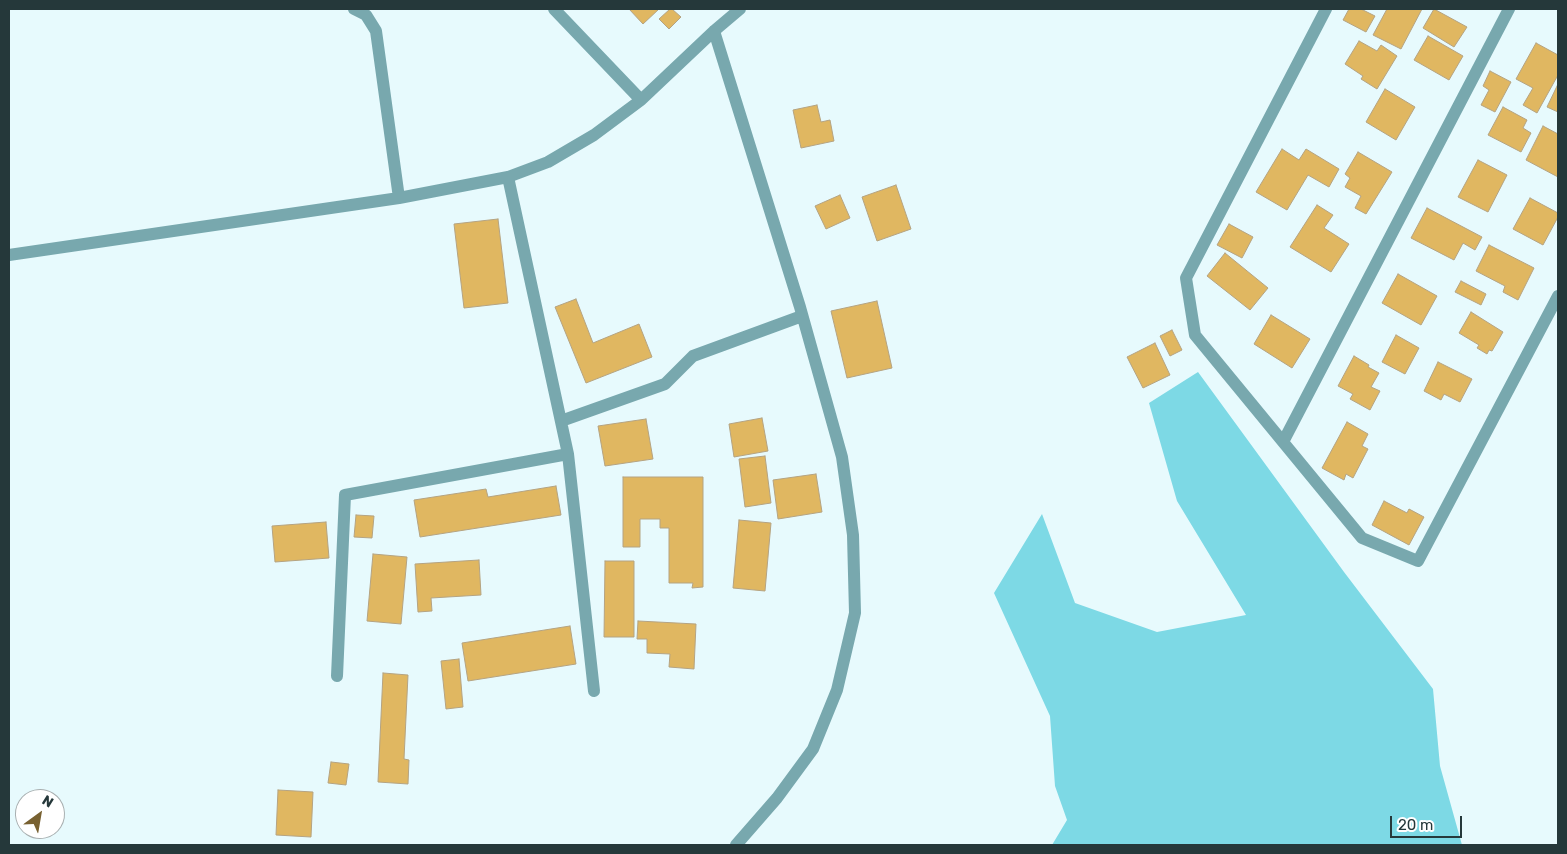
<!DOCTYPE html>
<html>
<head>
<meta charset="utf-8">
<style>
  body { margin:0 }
  #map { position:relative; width:1567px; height:854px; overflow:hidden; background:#e7fafd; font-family:Rubik,sans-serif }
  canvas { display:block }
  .frame { position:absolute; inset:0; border:10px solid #25383a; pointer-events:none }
  .north { position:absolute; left:15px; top:789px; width:50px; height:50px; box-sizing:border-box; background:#fff; border:1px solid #a8afb0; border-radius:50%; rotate:32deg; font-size:14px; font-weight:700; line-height:20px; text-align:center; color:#25383a }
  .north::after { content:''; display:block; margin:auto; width:18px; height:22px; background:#786131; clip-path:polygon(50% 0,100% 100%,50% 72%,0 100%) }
  .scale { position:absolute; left:1390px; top:816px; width:72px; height:22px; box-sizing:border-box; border:2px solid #25383a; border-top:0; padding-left:6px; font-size:15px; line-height:18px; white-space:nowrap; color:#25383a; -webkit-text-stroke:4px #fff; paint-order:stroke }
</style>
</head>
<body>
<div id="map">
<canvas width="1567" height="854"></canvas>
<div class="frame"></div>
<div class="north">N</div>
<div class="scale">20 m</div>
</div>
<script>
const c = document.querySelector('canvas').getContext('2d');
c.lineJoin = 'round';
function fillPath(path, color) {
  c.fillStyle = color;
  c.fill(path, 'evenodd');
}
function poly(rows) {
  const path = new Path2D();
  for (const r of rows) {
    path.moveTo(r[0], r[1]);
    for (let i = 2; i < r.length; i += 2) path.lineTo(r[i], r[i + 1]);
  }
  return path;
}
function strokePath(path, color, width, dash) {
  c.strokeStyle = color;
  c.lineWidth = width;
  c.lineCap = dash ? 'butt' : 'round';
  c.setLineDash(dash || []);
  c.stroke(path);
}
fillPath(poly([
  [1198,372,1344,572,1433,689,1440,766,1462,845,1052,845,1067,820,1055,786,1050,716,994,593,1042,514,1075,603,1157,632,1246,615,1177,501,1149,403]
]), '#7dd9e5');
const building = poly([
  [629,9,659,9,643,24,629,9],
  [670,9,672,9,681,17,669,29,659,19,670,9],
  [1349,9,1361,9,1375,16,1366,32,1343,20,1349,9],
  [1387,9,1422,9,1401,49,1373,35,1387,9],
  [1434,9,1467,27,1454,47,1423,28,1434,9],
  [1428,36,1463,56,1449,80,1414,60,1428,36],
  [1359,41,1377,51,1381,45,1397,56,1377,89,1361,79,1363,76,1345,64,1359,41],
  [1536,43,1558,55,1558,75,1537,113,1523,105,1533,88,1516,79,1536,43],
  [1490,71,1511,82,1495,112,1481,105,1489,90,1483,86,1490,71],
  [1558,84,1558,112,1547,107,1558,84],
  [1385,89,1415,107,1396,140,1366,122,1385,89],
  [817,105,821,122,830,120,834,141,801,148,793,110,817,105],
  [1503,107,1527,120,1523,128,1531,133,1521,152,1488,135,1503,107],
  [1543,126,1558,134,1558,177,1526,160,1543,126],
  [1282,149,1299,160,1306,149,1339,169,1329,187,1308,175,1287,210,1256,192,1282,149],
  [1358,152,1392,172,1366,214,1355,208,1361,196,1345,187,1350,178,1345,174,1358,152],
  [1478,160,1507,175,1488,212,1458,197,1478,160],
  [896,185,911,229,877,241,862,197,896,185],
  [840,195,850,218,826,229,815,206,840,195],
  [1530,198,1558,213,1558,217,1543,245,1513,229,1530,198],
  [1317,205,1333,215,1324,228,1349,244,1331,272,1290,247,1317,205],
  [1427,208,1482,237,1475,250,1463,243,1454,260,1411,238,1427,208],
  [498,219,508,303,464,308,454,224,498,219],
  [1229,224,1253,237,1242,258,1217,245,1229,224],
  [1489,245,1534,268,1518,300,1503,292,1505,286,1476,271,1489,245],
  [1225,253,1268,288,1250,310,1207,276,1225,253],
  [1398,274,1437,296,1421,325,1382,303,1398,274],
  [1461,281,1486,294,1481,305,1455,292,1461,281],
  [576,299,593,343,639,324,652,357,586,383,555,307,576,299],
  [877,301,892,368,847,378,831,311,877,301],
  [1471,312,1503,332,1492,351,1489,350,1487,354,1477,348,1479,345,1459,333,1471,312],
  [1271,315,1310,339,1292,368,1254,344,1271,315],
  [1172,330,1182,350,1170,356,1160,336,1172,330],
  [1396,335,1419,348,1405,374,1382,362,1396,335],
  [1155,343,1170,375,1143,388,1127,357,1155,343],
  [1354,356,1369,365,1368,367,1379,373,1371,387,1380,391,1370,410,1350,399,1353,394,1338,386,1354,356],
  [1438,362,1472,379,1460,402,1444,394,1441,400,1424,391,1438,362],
  [762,418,768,451,734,457,729,424,762,418],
  [646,419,653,459,605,466,598,426,646,419],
  [1347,422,1368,434,1362,446,1368,449,1353,478,1346,474,1344,480,1322,468,1347,422],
  [765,456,771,503,745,507,739,459,765,456],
  [816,474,822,512,778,519,773,480,816,474],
  [623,477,703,477,703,587,692,588,693,583,669,583,669,528,660,528,660,519,640,519,640,547,623,547,623,477],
  [556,486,561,515,420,537,414,500,486,489,488,497,556,486],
  [1384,501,1407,513,1409,509,1424,517,1409,545,1372,525,1384,501],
  [356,515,374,516,372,538,354,537,356,515],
  [739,520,771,523,765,591,733,588,739,520],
  [326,522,329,558,275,562,272,526,326,522],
  [373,554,407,557,401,624,367,621,373,554],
  [479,560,481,595,431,598,432,611,418,612,415,564,479,560],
  [605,561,634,561,634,637,604,637,605,561],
  [638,621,696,624,694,669,669,667,670,654,647,653,647,639,637,639,638,621],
  [570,626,576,664,468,681,462,643,570,626],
  [459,659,463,707,446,709,441,661,459,659],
  [383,673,408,675,404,759,409,760,408,784,378,782,383,673],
  [331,762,349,764,346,785,328,783,331,762],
  [278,790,313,792,311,837,276,835,278,790]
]);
fillPath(building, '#e0b761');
strokePath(building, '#b4a382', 1);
strokePath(poly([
  [354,9,366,15,376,31,399,198],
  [554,9,641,100],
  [1326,9,1186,278,1195,335,1362,538,1418,561,1558,296],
  [714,31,800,307,842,457,853,535,855,613,837,690,813,749,777,798,736,845],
  [508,177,568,454,594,691],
  [9,255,399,198,508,177,548,162,594,135,641,100,714,31,740,9],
  [561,421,665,384,693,356,802,316],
  [1283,442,1509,9],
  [337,676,345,495,568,454]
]), '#78a8ae', 12);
</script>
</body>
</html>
